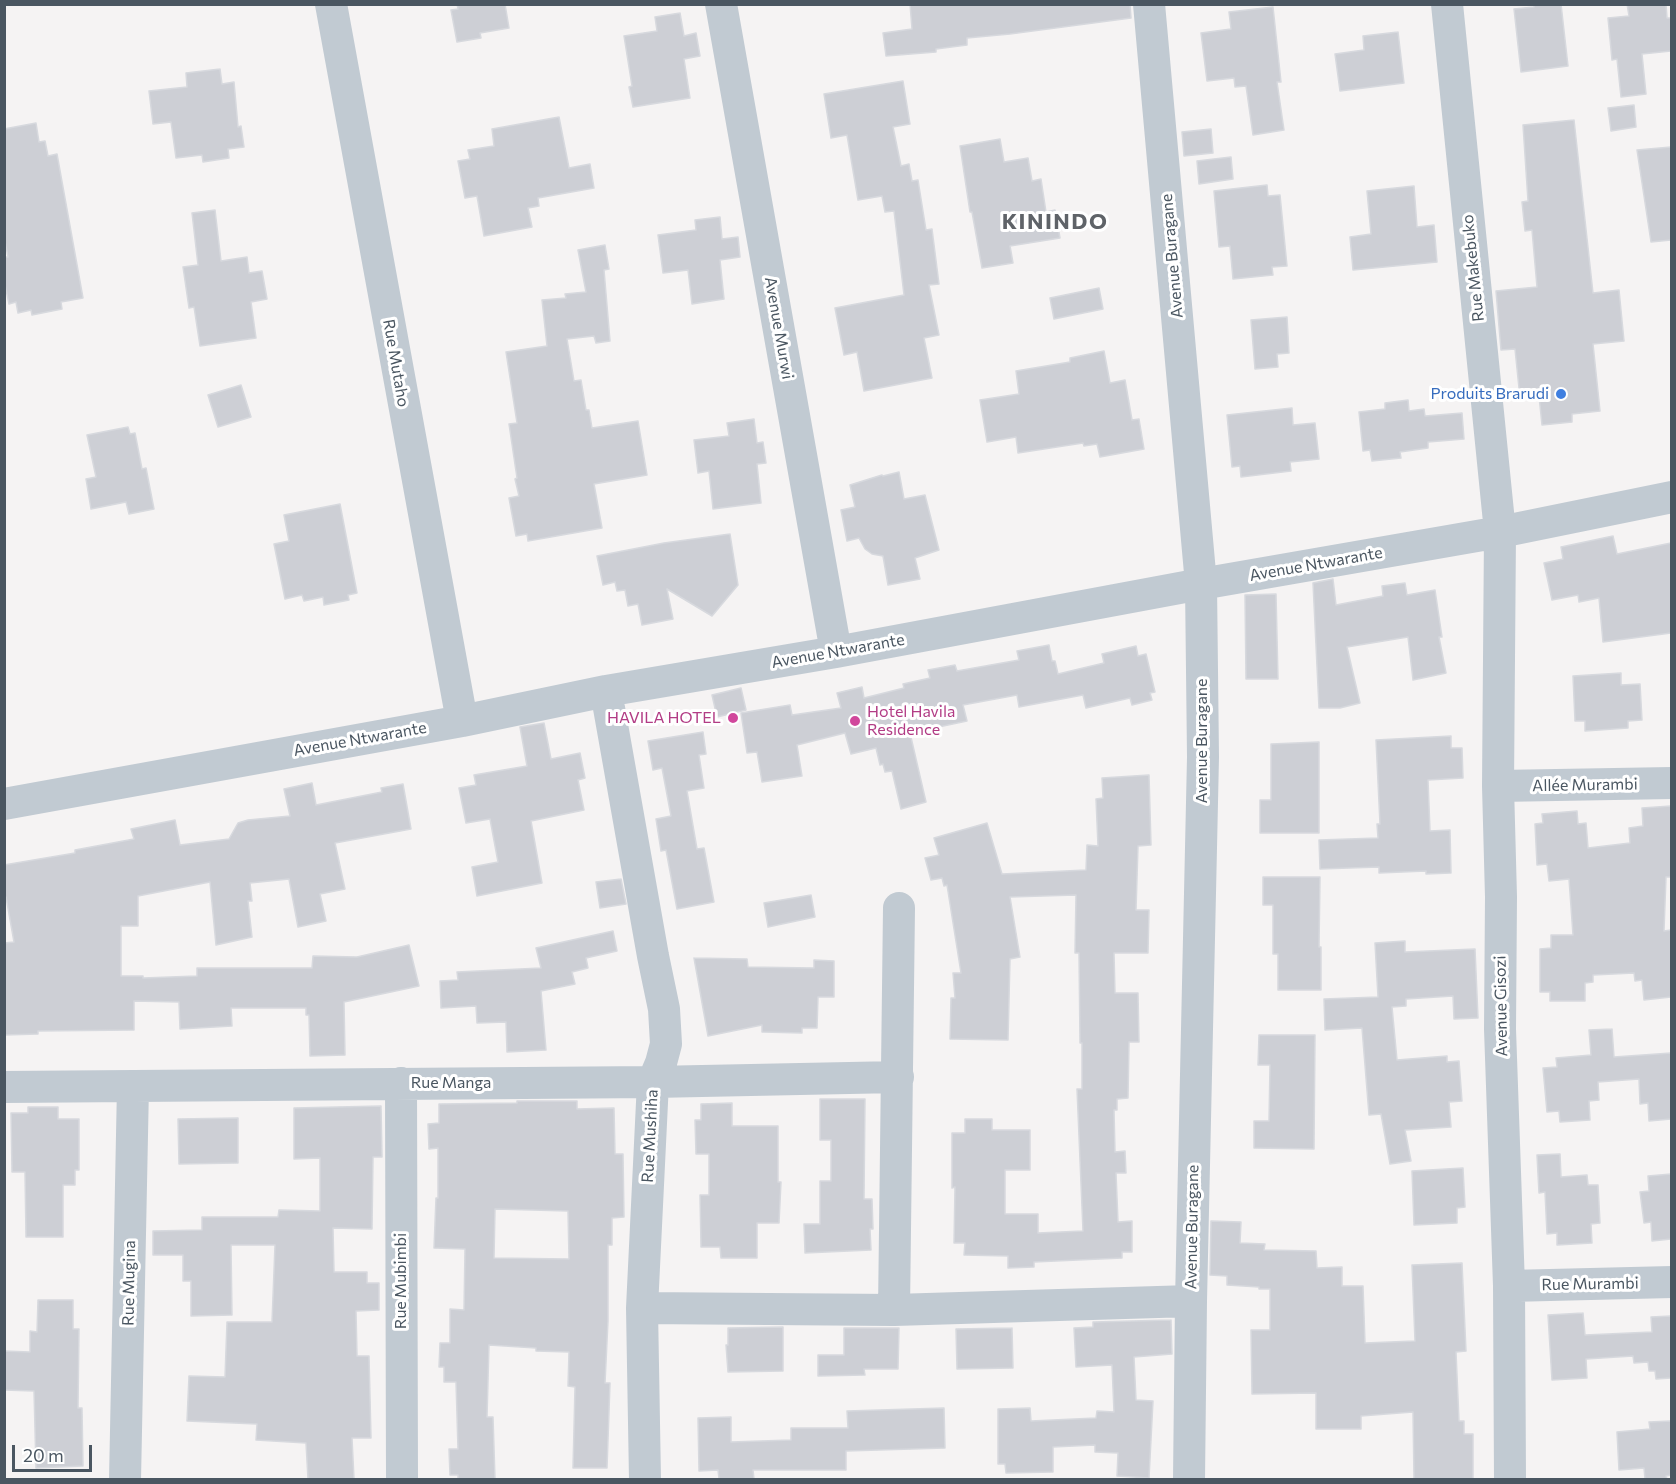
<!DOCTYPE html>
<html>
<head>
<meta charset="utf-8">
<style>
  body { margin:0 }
  #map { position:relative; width:1676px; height:1484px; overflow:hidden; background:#f5f3f3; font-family:Commissioner,sans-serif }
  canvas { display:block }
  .frame { position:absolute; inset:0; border:6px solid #4a5661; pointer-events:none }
  .scale { position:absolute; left:12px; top:1445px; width:80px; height:27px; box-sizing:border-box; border:3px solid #4a5661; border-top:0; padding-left:8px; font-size:18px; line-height:21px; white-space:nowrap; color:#4a5661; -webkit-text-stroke:4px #fff; paint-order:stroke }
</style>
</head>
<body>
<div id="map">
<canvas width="1676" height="1484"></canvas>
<div class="frame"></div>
<div class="scale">20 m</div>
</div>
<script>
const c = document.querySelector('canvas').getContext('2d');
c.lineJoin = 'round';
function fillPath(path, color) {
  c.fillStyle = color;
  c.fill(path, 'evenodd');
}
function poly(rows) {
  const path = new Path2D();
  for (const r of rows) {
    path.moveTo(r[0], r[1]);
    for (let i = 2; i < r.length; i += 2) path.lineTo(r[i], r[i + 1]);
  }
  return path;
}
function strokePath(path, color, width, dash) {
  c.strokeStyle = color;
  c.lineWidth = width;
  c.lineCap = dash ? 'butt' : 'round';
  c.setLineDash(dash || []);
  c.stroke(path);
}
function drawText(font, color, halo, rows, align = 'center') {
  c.font = font + ' Commissioner,sans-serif';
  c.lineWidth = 6;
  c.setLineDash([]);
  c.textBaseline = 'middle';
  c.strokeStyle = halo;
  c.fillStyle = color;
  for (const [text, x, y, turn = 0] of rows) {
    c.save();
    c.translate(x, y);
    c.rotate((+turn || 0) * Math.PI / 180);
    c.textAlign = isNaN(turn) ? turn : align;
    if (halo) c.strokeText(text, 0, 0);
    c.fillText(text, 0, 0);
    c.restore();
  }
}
const building = poly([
  [457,4,505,4,509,28,480,33,481,38,457,42,451,10,458,9,457,4],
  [910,4,1130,4,1131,18,1010,34,967,38,967,45,936,49,936,52,886,56,883,33,912,29,910,4],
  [1534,4,1561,4,1568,66,1521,72,1514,9,1534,7,1534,4],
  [1627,4,1666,4,1667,18,1671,18,1671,51,1642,54,1646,94,1621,97,1617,59,1612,60,1608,18,1629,16,1627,4],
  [1273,7,1281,82,1277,82,1284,130,1253,135,1246,86,1235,87,1234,78,1207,81,1201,33,1231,29,1229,12,1273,7],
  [680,13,684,36,696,33,700,56,684,59,690,98,633,107,629,87,632,86,624,36,657,31,655,17,680,13],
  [1398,32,1404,83,1340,91,1335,54,1364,50,1363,36,1398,32],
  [220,69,222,84,234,82,238,127,241,126,244,147,228,149,229,158,203,162,202,155,176,158,171,122,153,124,149,91,187,87,186,73,220,69],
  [903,81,910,124,893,127,901,166,909,164,912,181,918,180,926,230,932,229,939,284,929,285,939,335,924,338,932,378,864,391,857,352,844,355,835,308,904,295,894,211,885,212,882,196,858,200,847,135,831,138,824,94,903,81],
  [1634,105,1636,127,1611,131,1608,108,1634,105],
  [559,117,569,168,590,164,594,188,538,198,539,206,528,208,532,227,484,236,477,196,465,198,458,161,470,159,468,150,494,146,492,129,559,117],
  [1574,120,1593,293,1619,290,1624,341,1593,344,1600,411,1572,414,1572,422,1542,425,1539,396,1520,398,1515,349,1501,350,1496,291,1537,287,1532,230,1525,231,1522,202,1528,201,1523,125,1574,120],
  [36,123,39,142,45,141,48,156,57,154,83,298,61,302,62,309,32,315,31,310,18,313,16,302,9,304,4,280,4,257,8,257,4,236,4,129,36,123],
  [1211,129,1213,153,1184,156,1182,132,1211,129],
  [1000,139,1004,162,1028,158,1032,181,1041,179,1046,212,1055,210,1060,238,1010,246,1013,263,982,268,972,212,970,212,960,146,1000,139],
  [1671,147,1671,240,1651,242,1637,150,1671,147],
  [1231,157,1233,179,1199,184,1197,161,1231,157],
  [1267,185,1268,196,1280,195,1287,266,1272,267,1273,275,1233,279,1230,246,1219,247,1214,191,1267,185],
  [1414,186,1417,227,1434,225,1437,262,1353,270,1350,237,1371,234,1367,191,1414,186],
  [215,210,221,261,247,257,249,273,262,271,267,299,251,302,256,338,200,346,194,307,189,308,183,267,198,265,192,213,215,210],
  [720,217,722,239,738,237,740,257,720,260,724,299,692,304,688,270,663,273,658,235,696,230,695,220,720,217],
  [605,245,609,269,604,270,610,341,596,343,594,336,567,339,574,381,581,380,586,410,589,410,592,428,638,421,647,475,594,484,602,528,528,541,527,534,516,536,509,498,519,496,515,479,517,478,509,424,517,423,506,352,547,346,542,300,566,298,565,294,586,292,578,250,605,245],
  [1099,288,1103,309,1054,319,1050,298,1099,288],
  [1287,317,1289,353,1277,354,1278,367,1255,369,1251,320,1287,317],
  [1104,351,1110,383,1125,380,1132,420,1139,419,1144,449,1100,457,1097,444,1084,446,1083,443,1018,453,1016,437,987,442,980,400,1019,394,1016,371,1070,362,1070,358,1104,351],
  [241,385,251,417,218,427,208,395,241,385],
  [1408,400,1409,411,1424,409,1425,416,1462,413,1464,439,1428,442,1428,448,1400,452,1401,458,1372,461,1370,450,1363,451,1359,412,1385,409,1385,403,1408,400],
  [1292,408,1293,425,1315,423,1319,459,1290,462,1291,471,1241,477,1240,466,1232,467,1227,415,1292,408],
  [754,419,757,443,763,442,766,463,757,464,761,503,713,509,709,471,698,473,694,440,729,436,727,423,754,419],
  [128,427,130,434,135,433,142,469,146,468,154,509,129,514,126,502,91,509,86,479,96,477,87,435,128,427],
  [899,472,904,499,925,495,939,550,915,558,920,579,888,585,883,556,872,554,865,549,859,538,847,541,841,510,855,507,850,485,882,475,883,476,899,472],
  [340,504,357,593,348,595,349,600,324,605,323,597,304,601,302,595,285,599,274,544,289,541,284,515,340,504],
  [730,534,738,585,712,616,667,589,673,619,642,625,638,604,628,606,625,590,617,591,615,582,603,585,597,556,664,543,730,534],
  [1613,536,1617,554,1671,543,1671,633,1603,642,1599,598,1579,602,1578,595,1552,600,1544,563,1563,559,1561,547,1613,536],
  [1333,579,1336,605,1383,596,1382,586,1405,583,1407,595,1435,590,1442,637,1439,637,1446,673,1413,680,1408,637,1347,647,1360,703,1340,708,1319,708,1313,583,1333,579],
  [1276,594,1278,679,1246,679,1245,595,1276,594],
  [1049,645,1052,661,1055,661,1058,674,1104,663,1102,654,1136,646,1138,656,1146,654,1155,692,1150,693,1152,700,1132,705,1130,698,1086,708,1083,695,1019,707,1017,695,963,705,967,721,910,733,926,802,901,809,892,771,885,772,883,764,880,765,876,748,851,754,845,733,797,745,802,776,762,782,757,752,747,753,741,713,790,705,792,715,841,708,837,693,862,687,864,698,904,688,903,684,930,678,928,670,955,665,957,671,1019,660,1017,651,1049,645],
  [1621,673,1621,685,1640,684,1642,720,1628,721,1628,728,1585,731,1585,721,1575,721,1573,676,1621,673],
  [741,688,746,710,717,717,712,695,741,688],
  [544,723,551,759,580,753,585,778,578,780,584,810,531,821,542,883,477,896,472,867,498,862,490,819,466,823,459,788,476,785,474,775,527,766,520,727,544,723],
  [703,732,706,754,699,755,704,788,687,791,697,849,704,848,714,902,677,909,666,850,661,851,656,819,671,816,662,768,653,770,648,741,703,732],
  [1451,736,1451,748,1462,748,1463,778,1428,780,1430,831,1450,830,1451,873,1426,874,1426,871,1379,873,1379,867,1320,869,1319,840,1378,838,1377,824,1380,824,1376,740,1451,736],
  [1319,742,1319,833,1260,833,1260,800,1271,800,1271,744,1319,742],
  [1149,775,1151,845,1138,846,1136,910,1149,910,1148,953,1114,953,1115,993,1138,993,1139,1042,1129,1042,1128,1098,1117,1099,1117,1110,1114,1110,1115,1152,1125,1151,1126,1173,1116,1173,1118,1222,1132,1221,1132,1252,1122,1252,1122,1258,1034,1262,1034,1267,1008,1268,1008,1256,964,1255,965,1243,954,1243,955,1187,952,1188,952,1133,965,1133,965,1119,992,1119,992,1130,1030,1130,1030,1170,1005,1170,1005,1214,1038,1214,1038,1233,1083,1231,1077,1089,1082,1089,1082,1043,1080,1043,1079,953,1075,953,1076,895,1010,897,1020,957,1010,959,1008,1040,950,1039,951,998,955,998,953,973,961,973,947,885,944,886,942,878,931,880,925,858,939,855,934,838,987,823,1002,874,1086,870,1087,845,1098,846,1096,799,1103,798,1102,778,1149,775],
  [312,783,316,805,382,792,381,788,403,784,411,829,335,843,345,889,320,894,326,921,298,927,289,879,250,883,252,901,248,901,252,937,216,945,210,882,138,896,138,926,121,926,121,976,143,976,143,978,197,976,197,968,312,968,313,956,357,957,409,945,419,986,344,1002,345,1055,310,1056,309,1015,306,1015,306,1008,231,1008,232,1026,180,1029,179,1002,134,1001,134,1030,38,1031,38,1034,4,1035,4,943,14,942,6,897,4,897,4,865,75,853,75,850,134,839,131,829,175,820,180,845,229,839,238,823,248,820,290,816,284,789,312,783],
  [1671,806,1671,877,1666,877,1664,931,1671,930,1671,997,1644,1000,1642,980,1635,981,1634,973,1593,975,1593,982,1585,983,1585,1001,1550,1001,1550,992,1540,992,1540,949,1551,948,1551,935,1573,935,1569,879,1549,881,1547,864,1537,865,1535,824,1543,823,1542,814,1577,811,1578,824,1586,823,1588,848,1630,843,1629,828,1643,826,1642,808,1671,806],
  [1263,877,1320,877,1319,947,1321,947,1321,990,1278,990,1278,954,1273,954,1273,905,1263,905,1263,877],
  [621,879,626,904,600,908,596,882,621,879],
  [811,895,815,917,768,927,764,903,811,895],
  [613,931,617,951,586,958,588,968,572,972,575,984,541,991,546,1050,507,1052,506,1022,477,1023,476,1006,441,1008,440,981,458,980,457,972,541,968,536,948,613,931],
  [1405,941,1405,952,1475,949,1478,1018,1454,1019,1453,996,1406,999,1406,1006,1392,1007,1397,1060,1447,1056,1447,1062,1459,1061,1462,1101,1449,1102,1451,1127,1405,1130,1411,1161,1390,1164,1381,1114,1369,1115,1362,1028,1325,1030,1324,999,1378,997,1375,943,1405,941],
  [694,958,747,959,748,967,814,968,814,960,834,961,834,997,818,997,817,1028,802,1028,802,1033,762,1032,762,1025,708,1036,694,958],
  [1612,1029,1614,1057,1671,1053,1671,1119,1649,1121,1648,1103,1640,1104,1639,1079,1598,1082,1599,1100,1589,1101,1590,1120,1560,1122,1559,1111,1547,1112,1543,1068,1557,1067,1556,1058,1591,1055,1589,1030,1612,1029],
  [1259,1035,1315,1035,1314,1149,1254,1148,1254,1121,1269,1121,1270,1065,1258,1065,1259,1035],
  [820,1099,865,1099,864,1199,872,1199,873,1229,870,1229,871,1250,805,1253,804,1224,820,1224,820,1181,831,1181,831,1140,820,1140,820,1099],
  [517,1101,577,1101,577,1109,614,1108,615,1154,623,1154,624,1217,612,1218,612,1245,608,1245,608,1321,605,1383,610,1383,607,1468,573,1468,575,1387,568,1386,569,1352,536,1351,536,1348,489,1345,487,1417,493,1417,495,1479,458,1479,458,1475,450,1475,449,1449,458,1449,456,1382,444,1382,444,1367,439,1367,440,1343,450,1343,450,1309,464,1310,465,1249,434,1248,436,1198,438,1198,438,1148,429,1149,428,1124,439,1123,439,1104,517,1103,517,1101],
  [495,1209,568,1211,569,1259,494,1258,495,1209],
  [732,1103,732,1126,778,1126,778,1182,781,1182,779,1223,757,1223,757,1258,721,1258,720,1247,701,1247,700,1195,709,1195,709,1154,696,1154,695,1120,701,1120,701,1104,732,1103],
  [381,1106,382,1157,373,1157,372,1229,333,1228,334,1272,367,1272,367,1283,379,1283,379,1310,356,1311,357,1356,369,1356,371,1438,352,1438,354,1479,308,1479,306,1443,256,1440,257,1424,187,1421,189,1376,225,1377,227,1322,272,1322,275,1245,231,1245,232,1315,191,1316,191,1281,183,1281,183,1255,153,1255,153,1231,202,1230,202,1217,278,1217,279,1210,320,1211,320,1158,294,1159,294,1108,381,1106],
  [28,1107,58,1107,58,1119,79,1119,79,1170,75,1170,75,1185,63,1185,63,1237,26,1237,25,1172,12,1172,11,1113,28,1113,28,1107],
  [238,1118,238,1163,179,1164,178,1119,238,1118],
  [1560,1154,1561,1177,1587,1175,1588,1185,1598,1185,1600,1223,1591,1224,1592,1243,1557,1245,1557,1233,1547,1234,1545,1192,1539,1193,1537,1155,1560,1154],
  [1463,1168,1465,1207,1457,1208,1457,1223,1414,1225,1412,1171,1463,1168],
  [1671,1174,1671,1239,1652,1241,1651,1222,1644,1223,1640,1192,1649,1191,1648,1176,1671,1174],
  [1211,1221,1241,1222,1240,1243,1265,1244,1264,1250,1316,1251,1317,1268,1342,1267,1342,1286,1363,1286,1365,1343,1415,1341,1412,1265,1462,1263,1466,1351,1456,1352,1459,1421,1464,1421,1464,1434,1473,1434,1473,1479,1414,1479,1413,1412,1361,1416,1361,1429,1316,1429,1316,1393,1252,1394,1251,1330,1270,1330,1270,1289,1259,1289,1259,1287,1227,1285,1227,1276,1210,1275,1211,1221],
  [38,1300,73,1300,73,1329,79,1329,78,1408,82,1408,83,1466,36,1468,34,1391,4,1390,4,1351,30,1352,30,1331,37,1332,38,1300],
  [1583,1313,1585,1335,1652,1332,1651,1317,1671,1316,1671,1378,1656,1379,1655,1371,1649,1371,1648,1362,1634,1363,1633,1356,1586,1359,1587,1378,1552,1380,1548,1315,1583,1313],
  [1171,1320,1172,1354,1134,1357,1136,1400,1153,1401,1149,1478,1117,1476,1118,1453,1095,1452,1095,1445,1053,1447,1053,1472,1006,1473,1005,1464,998,1464,998,1409,1030,1408,1031,1421,1096,1418,1097,1411,1114,1412,1112,1365,1076,1367,1074,1328,1093,1327,1093,1322,1171,1320],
  [783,1327,783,1371,728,1372,726,1345,728,1345,728,1328,783,1327],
  [844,1328,899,1328,898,1369,864,1369,865,1375,818,1376,818,1355,844,1355,844,1328],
  [1012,1328,1013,1368,957,1369,956,1329,1012,1328],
  [944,1408,945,1448,846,1451,846,1470,753,1470,754,1479,719,1479,718,1470,699,1471,698,1418,731,1417,731,1442,791,1440,791,1428,848,1428,847,1411,944,1408],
  [1671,1421,1671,1475,1666,1476,1667,1479,1645,1479,1644,1468,1619,1470,1617,1432,1650,1429,1649,1422,1671,1421]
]);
fillPath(building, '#cdcfd5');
strokePath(building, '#d7d9de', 1.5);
strokePath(poly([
  [331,4,462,721],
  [721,4,836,652],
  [1149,4,1201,584,1203,757,1191,1301,1189,1480],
  [1447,4,1500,532,1498,786,1501,897,1500,1029,1509,1286,1510,1480],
  [606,691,653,956,664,1009,666,1044,661,1063,653,1082,642,1308,645,1480],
  [1498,786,1672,783],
  [4,804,462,721,606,691,836,652,1201,584,1500,532,1672,497],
  [401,1083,402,1480],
  [4,1087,653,1082,898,1077],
  [1509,1286,1672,1282],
  [642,1308,894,1310,1191,1301],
  [894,1310,899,908],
  [125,1480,133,1086]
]), '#c1cad2', 32);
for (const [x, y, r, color] of [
  [1561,394,6,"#3f7fe0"],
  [733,718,6,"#d1479c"],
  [855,721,6,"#d1479c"]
]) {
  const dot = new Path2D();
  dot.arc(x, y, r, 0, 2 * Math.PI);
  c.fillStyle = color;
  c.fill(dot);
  strokePath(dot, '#fff', 2);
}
drawText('16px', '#4a5661', '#fff', [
  ["Avenue Buragane",1172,256,-95],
  ["Rue Makebuko",1473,268,-96],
  ["Avenue Murwi",779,328,80],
  ["Rue Mutaho",396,363,80],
  ["Avenue Ntwarante",1316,564,-10],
  ["Avenue Ntwarante",838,651,-10],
  ["Avenue Ntwarante",360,739,-10],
  ["Avenue Buragane",1202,741,-90],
  ["Allée Murambi",1585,785,-1],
  ["Avenue Gisozi",1501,1006,-91],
  ["Rue Manga",451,1083],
  ["Rue Mushiha",650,1136,-87],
  ["Avenue Buragane",1192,1227,-89],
  ["Rue Mubimbi",401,1281,-90],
  ["Rue Mugina",129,1283,-89],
  ["Rue Murambi",1590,1284,-1]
]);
drawText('16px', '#366cbe', '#fff', [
  ["Produits Brarudi",1549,394]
], 'right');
drawText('16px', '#b23c85', '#fff', [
  ["Hotel Havila",867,712],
  ["Residence",867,730],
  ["HAVILA HOTEL",721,718,"right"]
], 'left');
c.letterSpacing = '1.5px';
drawText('bold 22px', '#5f6368', '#fff', [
  ["KININDO",1055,222]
]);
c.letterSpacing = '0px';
</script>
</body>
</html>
